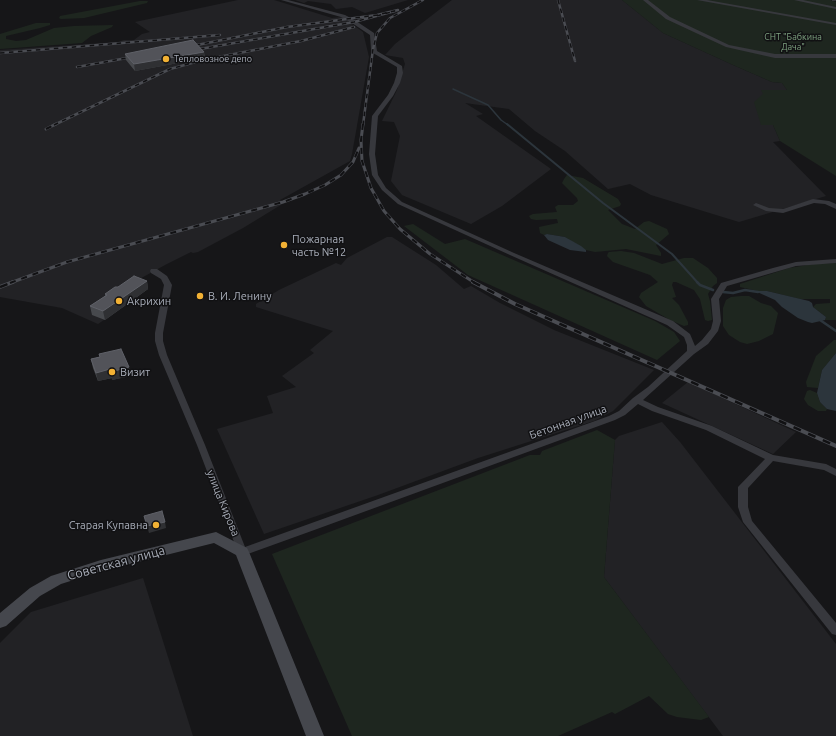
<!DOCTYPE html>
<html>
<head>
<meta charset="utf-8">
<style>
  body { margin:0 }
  canvas { display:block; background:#161618 }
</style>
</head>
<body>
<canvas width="836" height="736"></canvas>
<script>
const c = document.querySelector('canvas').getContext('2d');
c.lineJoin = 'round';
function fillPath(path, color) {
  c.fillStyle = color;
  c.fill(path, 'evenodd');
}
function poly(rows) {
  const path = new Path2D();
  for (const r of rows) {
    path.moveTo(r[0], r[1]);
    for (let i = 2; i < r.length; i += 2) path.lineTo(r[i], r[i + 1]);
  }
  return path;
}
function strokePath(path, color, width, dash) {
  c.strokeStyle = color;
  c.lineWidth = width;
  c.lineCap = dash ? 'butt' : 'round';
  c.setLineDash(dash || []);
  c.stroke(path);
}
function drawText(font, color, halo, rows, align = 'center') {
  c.font = font + ' Ubuntu,sans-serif';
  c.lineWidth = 3;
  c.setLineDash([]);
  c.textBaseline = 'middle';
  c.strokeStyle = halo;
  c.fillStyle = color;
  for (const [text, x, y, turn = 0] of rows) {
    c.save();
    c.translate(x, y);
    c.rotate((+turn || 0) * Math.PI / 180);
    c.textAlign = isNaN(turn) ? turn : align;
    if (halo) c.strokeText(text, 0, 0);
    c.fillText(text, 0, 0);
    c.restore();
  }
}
fillPath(poly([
  [238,0,274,0,332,18,342,17,363,32,369,57,352,154,350,161,280,200,284,203,243,228,198,252,193,253,191,252,165,265,134,282,132,301,98,324,62,308,0,297,0,50,118,42,124,40,134,40,142,34,150,32,135,22],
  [295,0,408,0,365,13,352,7,336,9,331,4,308,1,304,3],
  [452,0,622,0,663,33,733,65,772,82,782,83,787,90,762,90,764,94,761,125,773,125,780,141,773,142,826,196,739,222,651,195,630,184,608,189,565,151,535,131,509,109,465,103,483,114,476,116,551,169,502,206,471,224,402,195,391,181,400,136,394,122,382,121,397,90,405,64,403,58,385,55,395,44,409,33],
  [387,237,392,237,436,265,464,289,471,286,500,303,554,330,654,370,613,411,594,421,478,458,378,495,264,534,217,429,273,413,267,396,296,387,282,376,314,353,310,350,333,331,256,307,256,304,279,290,336,263,341,265,347,258],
  [688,382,796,432,773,454,662,403],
  [662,422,680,442,836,644,836,736,723,736,604,577,615,440,619,436],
  [143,578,193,736,0,736,0,643,31,612]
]), '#222225');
fillPath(poly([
  [622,0,830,0,836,2,836,176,780,141,773,125,761,125,754,102,763,94,761,90,787,90,782,83,772,82,733,65,663,33],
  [140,1,148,1,147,3,84,18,61,19,59,18,60,16],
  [36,23,50,23,50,25,40,28,6,36,6,39,16,41,26,40,54,28,74,26,113,25,112,27,91,36,82,43,0,49,0,34],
  [567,175,583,178,618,199,621,204,620,206,608,210,622,224,635,229,644,222,649,221,667,229,669,234,656,245,661,253,661,256,626,249,595,252,586,250,565,237,547,234,544,235,540,233,539,227,558,223,557,219,536,220,531,219,529,216,533,214,557,212,555,207,558,205,573,205,578,201,577,198,562,183,564,179],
  [413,224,445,244,465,239,655,321,674,332,680,341,657,360,468,275,404,226],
  [621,251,634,253,662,264,684,258,693,258,708,268,717,278,717,283,713,286,708,294,710,301,712,320,708,321,705,320,700,299,694,290,676,282,673,282,672,285,676,297,672,298,679,305,688,322,688,325,684,326,670,320,646,306,639,297,641,293,658,282,650,275,613,262,607,256,608,253,609,252],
  [836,263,836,320,825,320,826,317,813,307,816,304,830,303,830,299,800,299,767,291,758,291,740,287,740,284,743,283,789,268,814,264],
  [741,296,749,296,761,303,771,306,778,313,773,334,759,341,747,344,740,342,729,335,723,326,723,308,726,300,731,297],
  [834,340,836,340,836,353,822,370,818,388,807,387,806,382,816,356],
  [810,390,817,393,820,402,827,409,826,411,818,411,808,405,804,399,807,391],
  [597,430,615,440,604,577,709,717,701,720,677,717,668,714,649,696,615,714,612,712,558,736,352,736,272,554,530,455,540,455,542,451]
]), '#1e261f');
fillPath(poly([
  [547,234,565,237,581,246,586,250,586,252,570,250,548,240,544,235],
  [755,291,767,291,809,301,812,303,813,307,826,317,825,320,812,323,808,322,798,318,782,307,775,300],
  [836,353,836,411,827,409,820,402,817,393,822,370]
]), '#2c353c');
strokePath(poly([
  [453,89,488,105,501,120,508,125]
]), '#2c353c', 1.5);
strokePath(poly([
  [507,124,603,203,672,254,698,283]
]), '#2c353c', 2);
strokePath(poly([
  [697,282,700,285,713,290],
  [723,292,733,293,745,290,758,292],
  [820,320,836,331]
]), '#2c353c', 2.5);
fillPath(poly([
  [281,0,288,0,345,15,356,21,374,33,377,51,402,66,403,73,400,83,393,96,378,116,375,154,378,175,386,188,402,202,514,253,673,321,690,334,695,346,702,340,711,329,713,321,711,299,721,283,773,268,796,262,836,259,836,263,796,266,727,286,719,299,721,321,718,331,708,344,694,354,643,400,658,407,712,426,773,455,826,464,836,469,836,476,824,470,773,461,748,488,748,507,752,521,836,623,836,635,832,634,743,522,738,507,738,487,765,459,706,430,652,411,638,404,625,415,615,420,317,529,245,555,242,556,239,555,197,445,159,355,155,341,155,333,164,285,161,279,151,273,150,271,151,269,157,269,167,276,172,285,163,333,163,341,167,355,205,445,245,547,609,416,619,411,633,398,648,387,687,351,687,345,684,337,667,325,510,255,398,204,382,190,372,175,369,154,372,116,388,95,394,83,397,73,397,67,373,53,371,49,370,35,352,23,341,17,281,0],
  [643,0,648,0,670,17,729,45,775,54,836,54,836,58,775,58,726,47,666,19,643,0],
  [697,0,707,0,836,23,836,25,697,0],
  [794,0,803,0,836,7,836,9,794,0],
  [832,0,836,0,836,1,832,1,832,0],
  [813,199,829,201,836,204,836,209,825,204,814,203,783,213,766,211,753,205,756,203,769,208,783,209,813,199]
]), '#37383d');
fillPath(poly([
  [216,532,247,548,249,552,324,736,306,736,236,555,214,543,102,571,61,584,40,596,6,626,0,628,0,613,30,588,51,576,101,560,216,532]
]), '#45474d');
const railFar2 = poly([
  [558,0,575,61],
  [187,47,287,27,377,15,398,10],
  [200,49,354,22,395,11],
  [0,53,220,35],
  [77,67,138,56],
  [54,125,170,69,203,60,301,41,354,27],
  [363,125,373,49,377,33,390,18,423,0]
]);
const railFar1 = poly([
  [363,124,361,140,362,161,371,188,384,211,400,229,430,254,475,283],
  [46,129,56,124],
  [10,283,67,262,283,202,305,194,325,185,341,175,353,162,359,148]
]);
const rail = poly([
  [473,282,515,304,836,446],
  [0,287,13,282]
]);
strokePath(railFar2, '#4a4c52', 2.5);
strokePath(railFar1, '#4a4c52', 3);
strokePath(rail, '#4a4c52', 4);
strokePath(railFar2, '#111113', 1.5, [4.5]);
strokePath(railFar1, '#111113', 2, [6]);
strokePath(rail, '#111113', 2.5, [8]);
fillPath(poly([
  [204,52,205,58,135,71,126,60,125,54],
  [147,281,148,289,105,320,92,315,90,306,105,296,105,294,118,287],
  [99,354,129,367,130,376,112,380,112,378,98,381,93,368,91,359,100,357]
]), '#47494d');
fillPath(poly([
  [204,52,205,58,135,71,134,64],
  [147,281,148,289,105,320,103,311],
  [129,367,130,376,112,380,111,372],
  [110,369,112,378,98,381,96,373],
  [165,522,166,528,149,533,147,526]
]), '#2f3033');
const building = poly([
  [193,40,204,52,134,64,125,54,193,40],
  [134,276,147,281,103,311,90,306,107,295,105,294,115,287,118,287,134,276],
  [121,349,129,367,111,372,110,369,96,373,91,359,100,357,99,354,121,349],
  [162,511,165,522,147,526,144,516,162,511]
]);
fillPath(building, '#525359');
strokePath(building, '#5f6168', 1);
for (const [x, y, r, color] of [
  [166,59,4,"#f2b134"],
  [284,245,4,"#f2b134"],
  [200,296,4,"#f2b134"],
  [119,301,4,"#f2b134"],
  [112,372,4,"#f2b134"],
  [156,525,4,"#f2b134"]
]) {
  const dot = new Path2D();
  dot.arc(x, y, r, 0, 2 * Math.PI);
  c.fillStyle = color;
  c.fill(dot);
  strokePath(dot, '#111113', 1.5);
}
drawText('9px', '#7fa381', '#111113', [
  ["СНТ \"Бабкина",793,37],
  ["Дача\"",793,47]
]);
drawText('9px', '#a8adb8', '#111113', [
  ["Тепловозное депо",174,59]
], 'left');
drawText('11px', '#a8adb8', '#111113', [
  ["Пожарная",292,239],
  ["часть №12",292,252],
  ["В. И. Ленину",208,296],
  ["Акрихин",127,301],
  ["Визит",120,372],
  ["Старая Купавна",148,525,"right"]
], 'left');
drawText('11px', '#a8adb8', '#111113', [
  ["Бетонная улица",568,422,-20],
  ["улица Кирова",223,503,68]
]);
drawText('13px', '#a8adb8', '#111113', [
  ["Советская улица",116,563,-15]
]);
</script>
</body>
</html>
